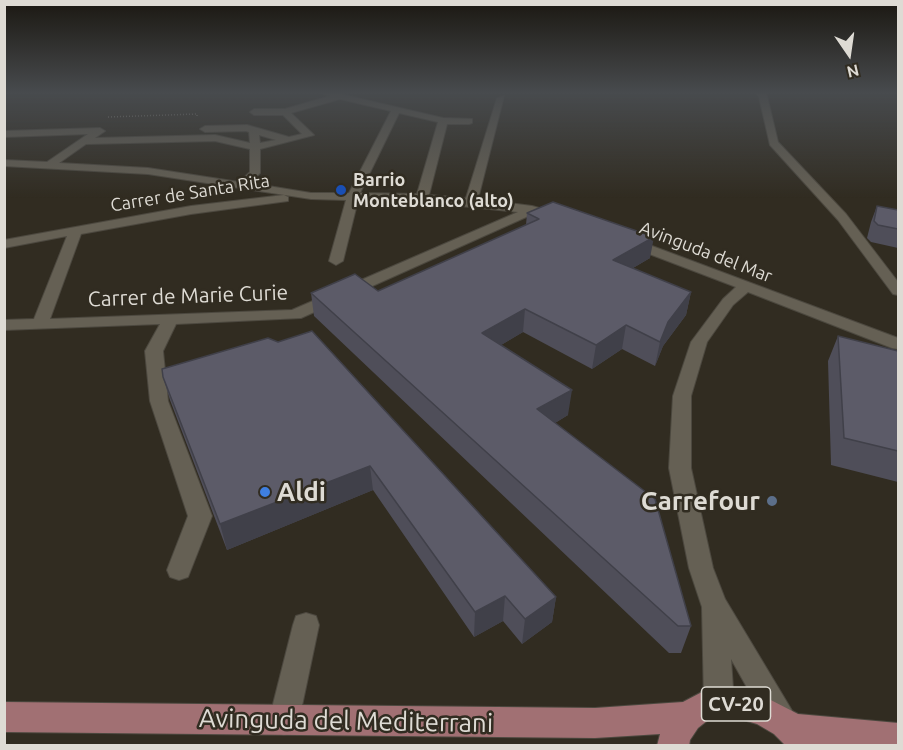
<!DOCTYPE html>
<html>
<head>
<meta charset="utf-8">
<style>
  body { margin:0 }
  #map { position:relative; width:903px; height:750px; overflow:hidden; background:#312c21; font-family:Ubuntu,sans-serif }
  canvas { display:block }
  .frame { position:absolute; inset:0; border:6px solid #dedbd4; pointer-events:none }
  .north { position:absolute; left:819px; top:24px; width:60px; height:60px; -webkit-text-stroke:4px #312c21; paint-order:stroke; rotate:167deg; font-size:16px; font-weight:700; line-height:24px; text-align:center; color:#dedbd4 }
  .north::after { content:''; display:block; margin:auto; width:21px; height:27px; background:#dedbd4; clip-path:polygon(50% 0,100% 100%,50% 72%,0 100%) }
</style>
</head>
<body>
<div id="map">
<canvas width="903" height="750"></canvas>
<div class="frame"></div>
<div class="north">N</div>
</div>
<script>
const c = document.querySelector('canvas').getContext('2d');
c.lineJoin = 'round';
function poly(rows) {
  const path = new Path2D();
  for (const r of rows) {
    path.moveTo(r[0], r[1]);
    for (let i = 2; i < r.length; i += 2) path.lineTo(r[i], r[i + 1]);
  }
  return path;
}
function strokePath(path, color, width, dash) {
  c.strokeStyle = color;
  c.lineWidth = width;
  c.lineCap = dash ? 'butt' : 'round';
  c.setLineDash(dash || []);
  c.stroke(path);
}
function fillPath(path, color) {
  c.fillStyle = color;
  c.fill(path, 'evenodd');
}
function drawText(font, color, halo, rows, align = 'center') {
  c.font = font + ' Ubuntu,sans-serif';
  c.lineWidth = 5;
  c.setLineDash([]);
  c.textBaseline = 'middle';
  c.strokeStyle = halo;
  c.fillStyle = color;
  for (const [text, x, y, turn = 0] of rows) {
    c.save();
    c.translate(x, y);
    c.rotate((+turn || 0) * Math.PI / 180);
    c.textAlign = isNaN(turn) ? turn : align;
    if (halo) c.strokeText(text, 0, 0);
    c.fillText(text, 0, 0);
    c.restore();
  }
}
const minor = poly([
  [322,93,340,94,443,118,472,119,472,123,469,124,447,124,429,195,466,198,497,98,504,96,478,199,532,206,561,214,563,217,557,221,533,214,301,318,176,324,163,351,168,401,212,516,188,577,179,580,170,577,167,570,188,516,150,401,145,351,160,324,4,330,4,320,34,319,67,236,4,248,4,240,191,206,284,195,288,197,288,201,191,214,81,234,50,319,292,310,518,212,422,202,358,200,343,261,336,265,329,261,346,200,311,199,148,174,4,166,4,160,47,162,88,134,4,137,4,131,100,128,105,131,95,138,215,135,250,143,249,132,246,131,205,132,200,129,205,126,247,125,289,137,302,134,283,115,254,115,250,112,254,109,285,109,330,96,322,93],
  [340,99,391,111,349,193,311,193,250,183,260,173,260,149,314,135,291,113,340,99],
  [399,113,438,122,417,194,360,193,399,113],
  [259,135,276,140,260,143,259,135],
  [215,141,250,149,250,172,239,182,148,168,59,163,86,144,215,141],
  [756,93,765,93,767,96,778,142,846,214,898,282,898,295,893,294,838,220,770,145,759,97,756,93],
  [628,237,898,338,898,349,892,348,748,292,733,305,707,342,691,396,691,468,713,568,725,599,797,719,793,730,782,734,771,730,731,659,734,703,730,713,719,718,708,713,704,703,702,607,689,568,669,468,673,396,691,342,723,299,736,287,623,244,621,241,623,238,628,237],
  [306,613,316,616,319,625,299,720,295,731,284,735,273,731,269,720,293,625,296,616,306,613]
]);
const major = poly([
  [719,688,740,689,763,696,798,714,898,723,898,746,786,746,774,734,757,724,740,719,719,718,708,720,698,728,690,740,689,746,657,746,660,734,595,738,4,732,4,702,595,708,683,702,702,692,719,688]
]);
strokePath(minor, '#4c483f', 2);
strokePath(major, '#4c483f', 2);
strokePath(poly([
  [108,117,197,114,197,116]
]), '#8f8b82', 1.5, [1, 2]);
fillPath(minor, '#656054');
fillPath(major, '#a17073');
fillPath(poly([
  [877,206,898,210,898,248,871,242,867,238,871,222],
  [527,213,650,258,633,268,691,292,686,315,663,346,655,366,622,349,592,369,523,332,501,345,568,415,555,423,691,626,681,653,669,653,314,316,311,293,378,291,526,225],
  [838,336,898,351,898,482,831,465,828,361],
  [268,338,556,597,552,622,522,644,503,621,474,637,373,490,227,550,170,400,163,377]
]), '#4f4e59');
fillPath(poly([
  [654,237,650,258,609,282,613,260],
  [691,292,686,315,663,346,655,366,660,342,668,322],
  [525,309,523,332,481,357,482,333],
  [626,325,622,349,592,369,596,345],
  [572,390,568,415,535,435,537,409],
  [370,466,373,490,227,550,220,524],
  [505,596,503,621,474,637,475,612],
  [556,597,552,622,522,644,525,619]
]), '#404049');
const building = poly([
  [553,202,654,237,613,260,691,292,668,322,660,342,626,325,596,345,525,309,482,333,572,390,537,409,655,499,691,626,678,626,311,293,355,274,378,291,539,219,527,213,553,202],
  [877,206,898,210,898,229,878,225,874,221,877,206],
  [312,331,556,597,525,619,505,596,475,612,370,466,220,524,163,377,162,369,268,338,278,342,312,331],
  [838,336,898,351,898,451,844,438,838,336]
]);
fillPath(building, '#5c5b68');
strokePath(building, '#404049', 1.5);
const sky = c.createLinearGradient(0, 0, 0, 198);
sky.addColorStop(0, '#1b1812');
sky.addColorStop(0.47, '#484b4e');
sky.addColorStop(1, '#484b4e00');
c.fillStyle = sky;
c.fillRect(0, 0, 903, 198);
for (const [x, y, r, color] of [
  [341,190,6,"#1a4fb4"],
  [265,492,6,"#3f7fe0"],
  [772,501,6,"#5c6f8a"]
]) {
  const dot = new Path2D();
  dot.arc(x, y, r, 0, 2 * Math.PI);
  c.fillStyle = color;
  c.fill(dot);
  strokePath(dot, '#312c21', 2);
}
drawText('bold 18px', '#dedbd4', '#312c21', [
  ["Barrio",353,180],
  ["Monteblanco (alto)",353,201]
], 'left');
drawText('18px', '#dedbd4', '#312c21', [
  ["Carrer de Santa Rita",190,193,-9],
  ["Avinguda del Mar",706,252,21]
]);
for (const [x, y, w] of [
  [736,704,69]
]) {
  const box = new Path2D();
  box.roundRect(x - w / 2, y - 17, w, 34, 4.5);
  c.fillStyle = '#312c21';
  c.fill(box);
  strokePath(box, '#dedbd4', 1.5);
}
drawText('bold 20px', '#dedbd4', null, [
  ["CV-20",736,704]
]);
drawText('21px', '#dedbd4', '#312c21', [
  ["Carrer de Marie Curie",188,296,-2]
]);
drawText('bold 26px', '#dedbd4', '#312c21', [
  ["Aldi",277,492],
  ["Carrefour",760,501,"right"]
], 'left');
drawText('26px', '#dedbd4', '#312c21', [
  ["Avinguda del Mediterrani",346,721,1]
]);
</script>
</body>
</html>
